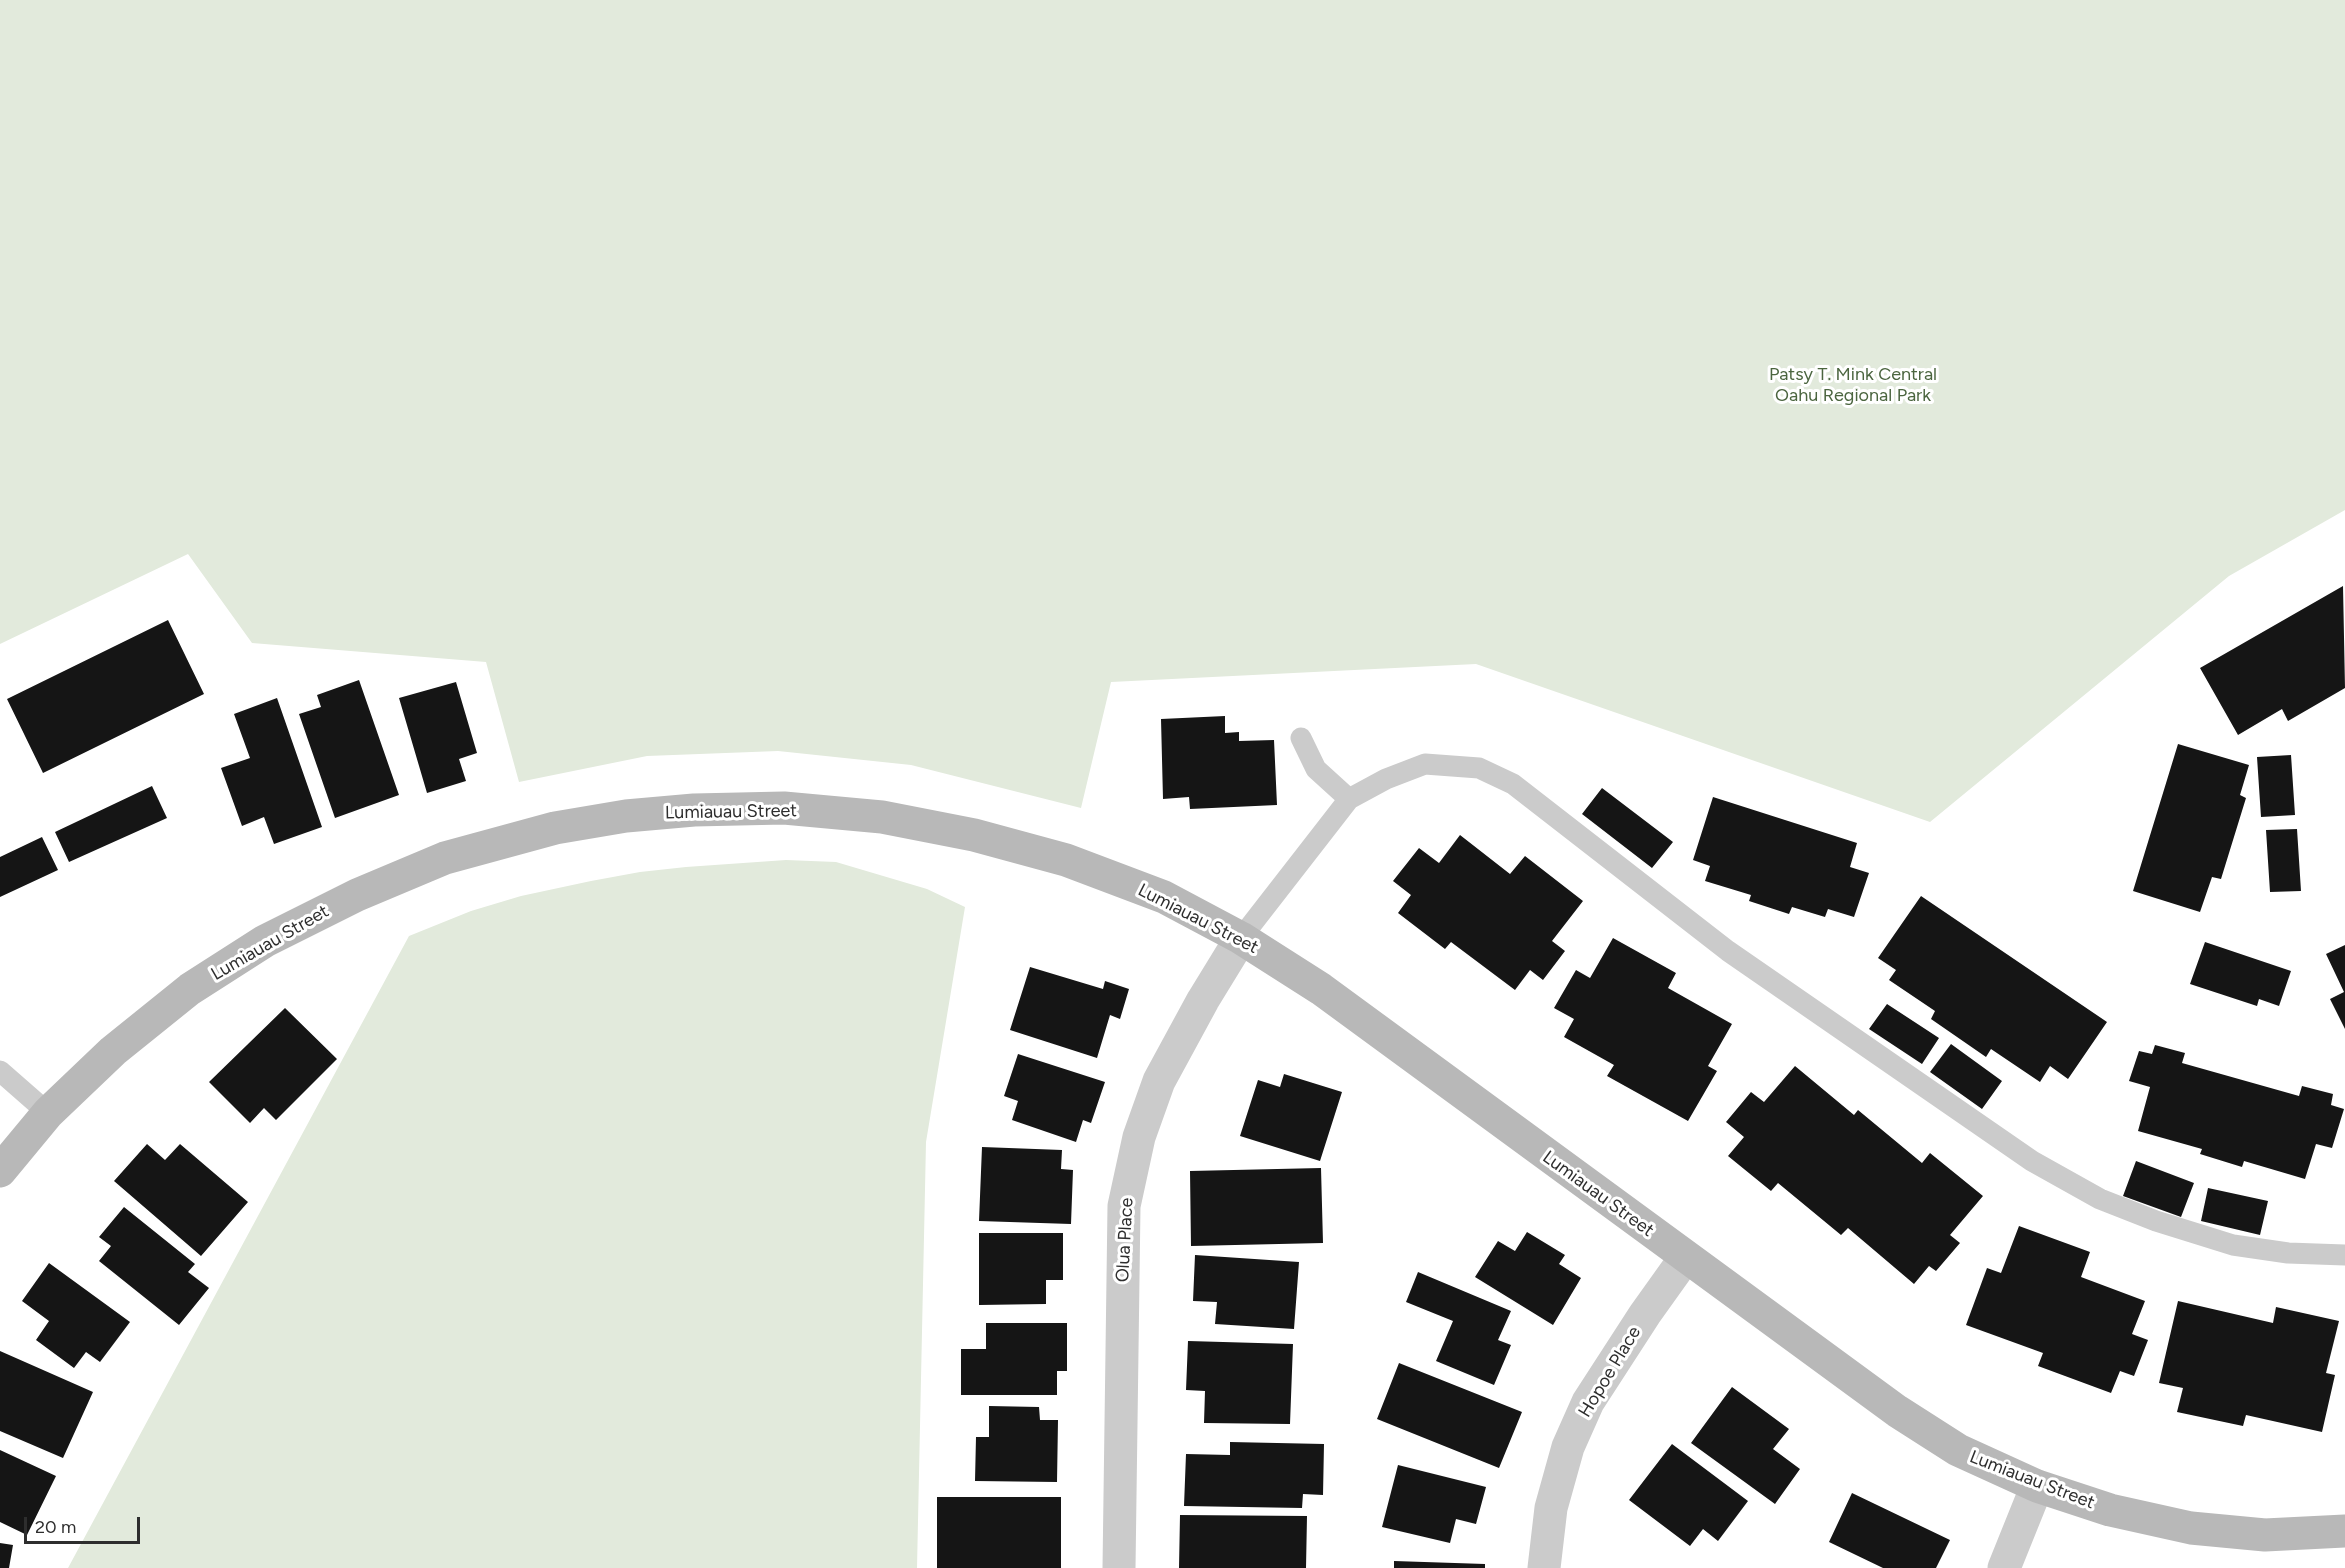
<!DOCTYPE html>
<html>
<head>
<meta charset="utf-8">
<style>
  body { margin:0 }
  #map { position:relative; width:2345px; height:1568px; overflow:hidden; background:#fff; font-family:Figtree,sans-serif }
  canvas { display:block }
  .scale { position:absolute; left:24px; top:1517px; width:116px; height:27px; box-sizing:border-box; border:3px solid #2e2e2e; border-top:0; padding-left:8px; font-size:18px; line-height:21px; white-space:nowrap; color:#2e2e2e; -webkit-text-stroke:4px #fff; paint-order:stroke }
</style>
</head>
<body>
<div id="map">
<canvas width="2345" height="1568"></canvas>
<div class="scale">20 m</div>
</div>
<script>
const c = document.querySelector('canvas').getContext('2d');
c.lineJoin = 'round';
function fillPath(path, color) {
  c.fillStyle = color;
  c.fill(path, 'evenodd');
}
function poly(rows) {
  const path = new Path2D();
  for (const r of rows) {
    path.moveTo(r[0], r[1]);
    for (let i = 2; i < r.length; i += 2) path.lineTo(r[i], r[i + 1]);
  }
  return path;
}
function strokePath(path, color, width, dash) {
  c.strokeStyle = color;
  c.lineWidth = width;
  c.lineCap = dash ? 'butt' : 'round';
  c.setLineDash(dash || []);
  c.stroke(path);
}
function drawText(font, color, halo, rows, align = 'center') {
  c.font = font + ' Figtree,sans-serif';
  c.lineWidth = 6;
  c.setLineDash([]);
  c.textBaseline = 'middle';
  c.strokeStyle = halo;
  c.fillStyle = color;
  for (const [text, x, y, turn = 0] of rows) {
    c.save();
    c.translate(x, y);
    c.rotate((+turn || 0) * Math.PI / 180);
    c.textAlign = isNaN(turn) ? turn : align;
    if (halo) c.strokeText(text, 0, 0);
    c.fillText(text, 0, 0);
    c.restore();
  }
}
fillPath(poly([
  [0,0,2345,0,2345,510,2229,576,1930,822,1476,664,1111,682,1081,808,911,765,778,751,647,756,519,782,486,662,252,643,188,554,0,644],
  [786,860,836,862,927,889,965,907,926,1142,917,1568,68,1568,409,936,471,911,521,896,591,881,640,872,686,867]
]), '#e2eadc');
fillPath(poly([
  [2343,586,2345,688,2288,721,2282,709,2238,735,2200,668],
  [168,620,204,694,43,773,7,699],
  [359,680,399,795,335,818,299,714,321,707,317,695],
  [456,682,477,753,459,759,466,781,427,793,399,698],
  [277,698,322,827,274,844,264,817,242,826,221,768,250,758,234,714],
  [1225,716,1225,733,1239,732,1239,741,1274,740,1277,805,1190,809,1189,797,1163,799,1161,719],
  [2178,744,2249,765,2240,795,2246,798,2221,879,2212,877,2200,912,2133,891],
  [2291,755,2295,815,2261,817,2257,757],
  [152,786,167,818,69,862,55,832],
  [1602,788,1673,842,1652,868,1582,814],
  [1713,797,1857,843,1850,867,1869,873,1854,917,1828,909,1825,917,1792,907,1789,914,1749,901,1751,895,1705,881,1710,866,1693,860],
  [2297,829,2301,891,2270,892,2266,830],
  [1460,835,1510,874,1525,856,1583,901,1552,941,1565,951,1543,980,1530,970,1515,990,1451,942,1445,949,1398,913,1411,895,1393,881,1419,848,1439,863],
  [42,837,58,870,0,897,0,857],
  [1921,896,2107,1022,2068,1079,2050,1066,2040,1082,1991,1049,1986,1057,1931,1019,1935,1011,1889,980,1896,970,1878,958],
  [1613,938,1676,973,1668,988,1732,1024,1708,1066,1717,1071,1688,1121,1607,1076,1614,1065,1564,1037,1574,1019,1554,1008,1576,970,1590,978],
  [2205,942,2291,971,2279,1006,2259,999,2257,1006,2190,984],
  [2345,945,2345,1029,2330,999,2344,992,2326,954],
  [1030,967,1103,989,1105,981,1129,989,1120,1019,1110,1015,1097,1058,1010,1030],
  [1887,1004,1939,1038,1922,1064,1869,1029],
  [285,1008,337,1059,276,1120,264,1108,250,1123,209,1082],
  [1951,1044,2002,1081,1982,1109,1930,1072],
  [2155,1045,2185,1053,2182,1063,2299,1096,2302,1086,2333,1094,2331,1105,2344,1109,2332,1148,2316,1144,2305,1179,2244,1161,2242,1167,2200,1154,2202,1149,2138,1131,2150,1087,2129,1081,2139,1051,2152,1054],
  [1018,1054,1105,1082,1091,1123,1083,1120,1076,1142,1012,1120,1018,1101,1004,1096],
  [1795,1066,1854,1115,1858,1110,1922,1163,1930,1153,1983,1196,1950,1235,1960,1243,1936,1271,1929,1266,1914,1284,1848,1228,1841,1235,1778,1183,1771,1191,1728,1156,1744,1137,1726,1122,1751,1092,1764,1102],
  [1284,1074,1342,1092,1320,1161,1240,1136,1258,1080,1280,1087],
  [147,1144,165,1160,180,1144,248,1202,201,1256,114,1181],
  [982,1147,1062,1150,1061,1169,1073,1170,1071,1224,979,1221],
  [2136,1161,2194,1183,2181,1217,2123,1196],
  [1321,1168,1323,1243,1191,1246,1190,1171],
  [2208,1188,2268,1201,2260,1235,2201,1221],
  [124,1207,195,1264,188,1272,209,1288,179,1325,99,1261,111,1246,99,1237],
  [2019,1226,2090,1252,2081,1277,2145,1301,2132,1334,2148,1340,2134,1376,2120,1371,2111,1393,2038,1366,2043,1353,1966,1325,1987,1268,2001,1273],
  [1527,1232,1565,1255,1559,1264,1581,1278,1553,1325,1475,1277,1498,1241,1515,1251],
  [979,1233,1063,1233,1063,1280,1046,1280,1046,1304,979,1305],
  [1195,1255,1299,1262,1294,1329,1215,1324,1217,1302,1193,1301],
  [49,1263,130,1322,100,1362,86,1352,74,1368,36,1340,49,1321,22,1301],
  [1418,1272,1511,1311,1498,1340,1511,1345,1494,1385,1436,1361,1453,1321,1406,1302],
  [2178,1301,2273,1323,2276,1307,2339,1321,2326,1373,2335,1375,2322,1432,2246,1415,2243,1426,2177,1412,2183,1388,2159,1383],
  [986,1323,1067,1323,1067,1371,1057,1371,1057,1395,961,1395,961,1349,986,1349],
  [1188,1341,1293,1344,1290,1424,1204,1423,1205,1391,1186,1390],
  [0,1351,93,1392,63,1458,0,1431],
  [1399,1363,1522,1412,1499,1468,1377,1419],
  [1732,1387,1789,1429,1773,1449,1800,1469,1775,1504,1691,1443],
  [989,1406,1039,1407,1040,1420,1058,1420,1057,1482,975,1481,976,1437,989,1437],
  [1230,1442,1324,1444,1323,1495,1303,1494,1302,1508,1184,1506,1186,1454,1230,1455],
  [1672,1444,1748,1501,1718,1541,1703,1529,1690,1546,1629,1500],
  [0,1450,56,1476,27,1535,0,1522],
  [1398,1465,1486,1487,1476,1524,1456,1519,1450,1543,1382,1527],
  [1852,1493,1950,1540,1936,1568,1883,1568,1829,1542],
  [937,1497,1061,1497,1061,1568,937,1568],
  [1180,1515,1307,1516,1306,1568,1179,1568],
  [0,1543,13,1545,9,1568,0,1568],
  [1394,1561,1485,1564,1485,1568,1394,1568]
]), '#151515');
strokePath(poly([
  [1301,738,1316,769,1349,799],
  [1241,938,1349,799,1386,779,1425,764,1479,768,1513,784,1728,951,2032,1161,2100,1199,2156,1221,2233,1245,2288,1253,2345,1255],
  [0,1071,48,1113]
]), '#cbcbcb', 21);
strokePath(poly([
  [1119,1568,1124,1206,1139,1137,1159,1081,1203,1000,1241,938],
  [1544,1568,1551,1508,1568,1447,1588,1402,1645,1314,1685,1258],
  [2004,1568,2037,1486]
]), '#cbcbcb', 33);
strokePath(poly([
  [0,1171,48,1113,113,1051,190,989,265,941,357,895,445,858,555,828,626,816,694,810,784,808,882,817,974,835,1066,860,1164,897,1241,938,1321,989,1897,1411,1958,1450,2037,1486,2110,1510,2191,1528,2265,1535,2345,1531]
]), '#b8b8b8', 33);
drawText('18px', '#4b653f', '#fff', [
  ["Patsy T. Mink Central",1853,375],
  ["Oahu Regional Park",1853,396]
]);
drawText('18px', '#2e2e2e', '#fff', [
  ["Lumiauau Street",731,812,-1],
  ["Lumiauau Street",1198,919,27],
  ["Lumiauau Street",270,943,-30],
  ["Lumiauau Street",1598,1194,36],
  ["Olua Place",1125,1240,-87],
  ["Hopoe Place",1610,1372,-59],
  ["Lumiauau Street",2032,1480,21]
]);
</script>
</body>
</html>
